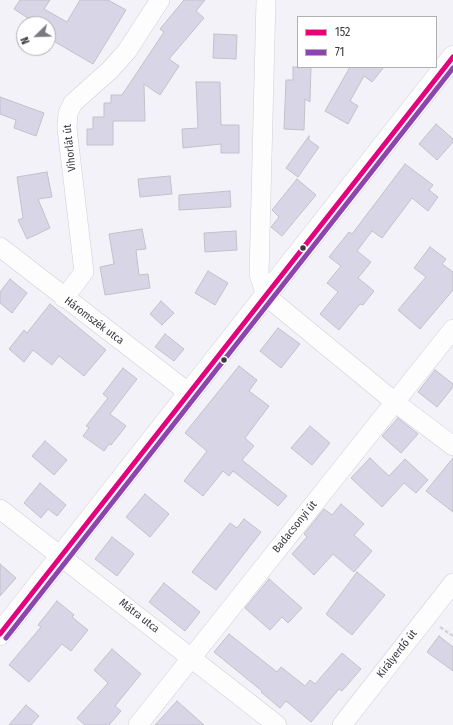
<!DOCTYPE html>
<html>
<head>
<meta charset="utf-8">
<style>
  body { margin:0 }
  #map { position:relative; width:453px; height:725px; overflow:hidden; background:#f3f2f9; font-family:"Fira Sans Condensed",sans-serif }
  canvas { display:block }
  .legend { position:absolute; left:297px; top:16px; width:140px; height:52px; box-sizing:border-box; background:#fff; border:1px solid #b0b0b3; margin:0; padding:5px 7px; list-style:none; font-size:12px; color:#3a3941 }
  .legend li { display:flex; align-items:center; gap:8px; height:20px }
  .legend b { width:20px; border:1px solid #b0b0b3 }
  .north { position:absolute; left:16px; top:16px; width:40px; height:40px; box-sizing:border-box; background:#fff; border:1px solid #b0b0b3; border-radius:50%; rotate:247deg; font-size:11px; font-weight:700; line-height:16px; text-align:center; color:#3a3941 }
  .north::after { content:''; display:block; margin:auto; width:14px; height:18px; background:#7b7a81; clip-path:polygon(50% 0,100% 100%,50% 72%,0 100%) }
</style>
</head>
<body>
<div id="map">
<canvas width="453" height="725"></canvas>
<ul class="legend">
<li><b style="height:5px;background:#e5007d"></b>152</li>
<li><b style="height:5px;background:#8e44ad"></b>71</li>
</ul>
<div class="north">N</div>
</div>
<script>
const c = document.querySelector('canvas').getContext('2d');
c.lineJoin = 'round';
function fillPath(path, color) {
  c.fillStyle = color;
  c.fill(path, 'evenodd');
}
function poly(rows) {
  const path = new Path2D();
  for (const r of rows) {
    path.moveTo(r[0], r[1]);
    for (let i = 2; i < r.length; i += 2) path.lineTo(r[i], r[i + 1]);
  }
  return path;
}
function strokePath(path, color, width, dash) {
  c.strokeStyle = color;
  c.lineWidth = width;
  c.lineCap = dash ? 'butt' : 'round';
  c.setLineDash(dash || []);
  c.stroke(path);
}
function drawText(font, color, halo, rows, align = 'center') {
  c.font = font + ' "Fira Sans Condensed",sans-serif';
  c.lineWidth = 3.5;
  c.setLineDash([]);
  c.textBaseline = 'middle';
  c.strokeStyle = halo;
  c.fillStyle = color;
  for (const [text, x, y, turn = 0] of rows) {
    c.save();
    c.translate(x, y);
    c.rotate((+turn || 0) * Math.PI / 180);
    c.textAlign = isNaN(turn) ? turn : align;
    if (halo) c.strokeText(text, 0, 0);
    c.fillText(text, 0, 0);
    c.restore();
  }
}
const building = poly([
  [20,0,50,0,44,9,67,22,80,0,108,0,126,10,93,64,50,39,53,34,48,31,48,24,37,24,14,9,20,0],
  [184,0,205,0,196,11,204,18,169,59,179,66,160,95,144,84,145,121,113,121,113,145,87,145,87,129,93,129,93,117,104,117,104,103,111,103,111,95,122,95,164,32,160,29,184,0],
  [214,34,237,35,236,59,213,58,214,34],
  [293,67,311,67,310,102,305,99,304,130,284,129,286,80,293,80,293,67],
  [350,67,384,67,372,82,364,76,350,101,358,106,348,124,325,111,350,67],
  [196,82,220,82,221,125,239,125,239,153,221,153,221,144,183,148,182,129,198,128,196,82],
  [0,97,44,113,36,136,14,128,16,120,0,114,0,97],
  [436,124,453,139,453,142,437,160,419,144,436,124],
  [309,136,309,140,319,147,298,177,286,168,309,136],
  [405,164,433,185,429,190,438,197,428,211,412,198,382,238,372,231,357,251,371,262,358,278,374,291,363,305,360,304,339,330,320,314,338,292,327,283,341,266,329,257,349,232,352,234,405,164],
  [47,172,52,197,38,199,50,228,27,239,18,220,23,218,17,177,47,172],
  [170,176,172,194,140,197,138,179,170,176],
  [297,179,316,195,282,236,271,227,279,217,272,210,297,179],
  [230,191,231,207,179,210,179,195,230,191],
  [142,229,146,249,136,250,139,275,148,274,150,288,105,295,100,267,114,264,109,234,142,229],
  [236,231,237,250,205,252,204,233,236,231],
  [430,247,446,259,442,264,453,272,453,290,420,329,398,310,426,277,414,268,430,247],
  [208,271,228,283,215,305,195,293,208,271],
  [10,279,27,293,12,313,0,303,0,292,10,279],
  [161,301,174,313,162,325,150,314,161,301],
  [50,304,106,350,84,376,59,356,52,365,33,350,24,362,9,349,24,330,27,333,50,304],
  [278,328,300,344,281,368,260,351,278,328],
  [165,334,184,349,174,361,155,347,165,334],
  [239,366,257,380,249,391,269,406,245,438,254,446,242,460,287,496,278,506,233,471,229,476,223,471,203,496,184,481,207,451,185,433,239,366],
  [123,368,137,379,110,414,126,426,111,445,109,444,104,451,83,436,89,428,86,426,108,398,103,394,123,368],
  [435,370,453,384,453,387,437,407,418,392,435,370],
  [398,418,418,434,401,453,382,436,398,418],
  [310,426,330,443,312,465,291,448,310,426],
  [45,441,67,460,54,475,32,456,45,441],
  [370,458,389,476,405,459,428,480,416,493,404,483,382,507,351,478,370,458],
  [453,458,453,512,426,491,453,458],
  [40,483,66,505,57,516,48,509,41,518,24,503,40,483],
  [145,494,169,514,150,537,126,517,145,494],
  [341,504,364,524,354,535,372,551,354,572,333,554,314,575,292,554,307,537,304,534,324,509,332,515,341,504],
  [244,519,261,532,216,590,192,572,230,523,237,528,244,519],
  [112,537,134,554,117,576,95,559,112,537],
  [0,564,16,578,0,596,0,564],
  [357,572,385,595,352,635,326,614,357,572],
  [269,579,302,608,288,623,282,617,270,630,245,608,269,579],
  [164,583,200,612,185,631,149,602,164,583],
  [57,601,74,615,72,617,88,630,71,651,62,644,29,682,9,665,41,627,38,625,57,601],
  [229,634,277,672,281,667,305,686,310,680,315,684,342,653,361,669,342,691,339,689,311,722,286,701,280,708,261,692,262,691,214,652,229,634],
  [439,636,453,647,453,671,427,652,439,636],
  [112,649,141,674,115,706,121,711,109,725,85,725,77,718,108,683,94,670,112,649],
  [177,701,204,725,155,725,177,701],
  [26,705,39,716,31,725,9,725,26,705]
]);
fillPath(building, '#d8d5e7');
strokePath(building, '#c2c1c8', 1);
const street = poly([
  [266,0,259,274,266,296,396,403,453,446],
  [0,247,189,393],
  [64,298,84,272,67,128,68,113,73,103,110,70,127,51,160,0],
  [0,509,277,725],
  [138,725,453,329],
  [342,725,453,583]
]);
const secondary = poly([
  [0,634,453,57]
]);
strokePath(street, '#d0cfd6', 20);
strokePath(secondary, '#d0cfd6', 23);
strokePath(poly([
  [440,627,453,636]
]), '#d4d3d6', 2.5, [4, 2]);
strokePath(street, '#fdfdfe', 19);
strokePath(secondary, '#fdfdfe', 22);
strokePath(poly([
  [0,634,453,57]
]), '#e5007d', 5);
strokePath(poly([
  [6,638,453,68]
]), '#8e44ad', 5);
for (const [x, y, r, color] of [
  [303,248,3.5,"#3a3941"],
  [224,360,3.5,"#3a3941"]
]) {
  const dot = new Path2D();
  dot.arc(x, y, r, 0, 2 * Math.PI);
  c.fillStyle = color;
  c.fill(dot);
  strokePath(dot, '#fff', 1.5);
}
drawText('11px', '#3a3941', '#fff', [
  ["Vihorlát út",70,148,-96],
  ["Háromszék utca",94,321,37],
  ["Badacsonyi út",295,527,-51],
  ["Mátra utca",139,616,38],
  ["Királyerdő út",397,654,-52]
]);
</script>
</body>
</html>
